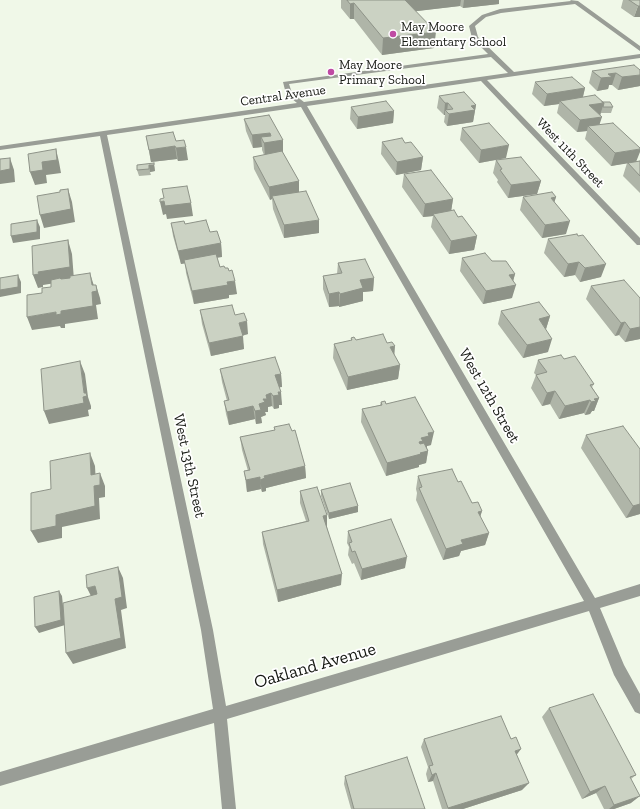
<!DOCTYPE html>
<html>
<head>
<meta charset="utf-8">
<style>
  body { margin:0 }
  canvas { display:block; background:#f0f8e8 }
</style>
</head>
<body>
<canvas width="640" height="809"></canvas>
<script>
const c = document.querySelector('canvas').getContext('2d');
c.lineJoin = 'round';
function poly(rows) {
  const path = new Path2D();
  for (const r of rows) {
    path.moveTo(r[0], r[1]);
    for (let i = 2; i < r.length; i += 2) path.lineTo(r[i], r[i + 1]);
  }
  return path;
}
function fillPath(path, color) {
  c.fillStyle = color;
  c.fill(path, 'evenodd');
}
function strokePath(path, color, width, dash) {
  c.strokeStyle = color;
  c.lineWidth = width;
  c.lineCap = dash ? 'butt' : 'round';
  c.setLineDash(dash || []);
  c.stroke(path);
}
function drawText(font, color, halo, rows, align = 'center') {
  c.font = font + ' "Zilla Slab",serif';
  c.lineWidth = 3.5;
  c.setLineDash([]);
  c.textBaseline = 'middle';
  c.strokeStyle = halo;
  c.fillStyle = color;
  for (const [text, x, y, turn = 0] of rows) {
    c.save();
    c.translate(x, y);
    c.rotate((+turn || 0) * Math.PI / 180);
    c.textAlign = isNaN(turn) ? turn : align;
    if (halo) c.strokeText(text, 0, 0);
    c.fillText(text, 0, 0);
    c.restore();
  }
}
fillPath(poly([
  [570,0,578,1,640,46,640,51,575,4,501,13,486,17,475,26,478,37,514,72,640,54,640,58,487,80,640,238,640,245,637,245,481,81,307,106,595,598,640,584,640,596,600,608,624,665,640,694,640,714,635,712,614,675,589,611,227,719,236,809,222,809,214,723,0,786,0,772,213,709,201,630,100,136,0,150,0,146,297,103,286,94,283,82,488,54,472,38,469,26,482,15,500,9,571,1,570,0],
  [491,57,508,73,304,102,292,93,289,84,491,57],
  [301,107,584,601,226,706,213,630,107,135,301,107]
]), '#999d96');
fillPath(poly([
  [341,0,499,0,499,4,463,8,460,6,416,11,434,48,382,55,354,19,350,19,341,8],
  [623,0,640,0,634,17,621,8],
  [640,70,640,86,618,90,612,85,609,85,608,89,597,91,589,83,592,71],
  [535,82,585,88,583,97,602,102,613,107,611,113,601,113,601,112,599,125,636,162,640,161,640,193,623,176,627,163,611,166,585,139,587,131,577,132,557,113,559,104,544,106,532,94],
  [439,96,476,105,473,122,447,126,444,122,445,115,444,115,437,108],
  [351,107,394,111,393,123,357,129,350,119],
  [269,115,283,153,299,181,299,192,319,233,284,238,273,209,272,199,270,200,254,169,253,157,264,155,262,150,262,147,253,148,246,131,244,119],
  [462,128,506,158,479,163,460,140],
  [146,136,176,141,188,160,178,161,177,159,151,162],
  [382,142,405,143,423,157,421,170,396,175,381,154],
  [496,160,541,181,537,194,508,198,497,182,498,180,493,173],
  [154,163,155,171,150,172,151,175,139,176,137,170],
  [404,174,453,199,451,211,458,217,477,236,474,250,449,254,431,227,433,216,423,217,402,187],
  [523,197,556,197,554,202,566,234,542,238,520,210],
  [171,223,185,224,210,232,221,243,222,257,217,257,220,267,225,268,237,294,229,295,229,298,194,304,186,273,185,263,181,264,173,236],
  [548,239,601,277,580,282,575,275,564,277,544,253],
  [462,258,492,261,515,274,513,281,512,298,483,304,460,271],
  [338,263,374,278,373,291,363,292,363,301,339,307,339,306,329,307,323,289,323,276,337,274],
  [591,286,640,298,640,339,625,342,619,335,615,336,586,299],
  [200,310,235,315,248,334,242,336,244,349,211,356,202,324],
  [501,311,550,316,546,329,548,352,523,358,498,324],
  [351,338,394,355,400,365,398,379,347,390,333,358,334,344,351,341],
  [564,359,594,384,592,387,599,398,594,411,592,411,590,414,585,415,584,413,559,419,550,404,542,406,531,388,536,375,534,373,538,360],
  [220,369,281,374,282,387,279,387,282,405,279,405,279,408,274,409,272,406,268,407,268,412,265,412,266,415,261,417,262,423,256,424,255,419,229,425,226,414,224,401,227,401,222,382],
  [381,402,386,404,431,445,427,446,427,448,428,451,426,463,419,465,419,467,386,476,361,422,362,409,380,405],
  [274,427,292,431,305,466,306,478,266,488,266,491,262,492,261,489,247,492,244,471,248,471,242,450,240,437,275,430],
  [586,435,640,449,640,514,626,518,581,448],
  [418,476,458,482,472,503,482,511,480,517,489,533,485,545,461,551,459,556,443,560,416,500,417,493,416,489],
  [321,490,358,506,358,512,329,519,321,496],
  [300,491,327,527,341,585,278,602,263,544,262,532,306,521,300,503],
  [348,531,405,568,361,580,354,563,352,564,348,555,349,547,347,543],
  [549,708,636,775,631,779,631,803,614,809,604,809,596,793,582,799,542,717],
  [424,739,517,755,522,790,463,809,442,809,433,781,428,782,426,774,428,767,421,747],
  [345,776,425,809,351,809,344,784]
]), '#afb5a8');
fillPath(poly([
  [402,0,461,0,460,6,401,13],
  [464,0,499,0,499,4,463,8],
  [354,3,354,19,350,19,350,4],
  [638,6,640,6,640,17,634,17],
  [436,32,434,48,382,55,383,38],
  [616,73,612,85,609,85,608,89,597,91,601,78,608,74],
  [640,75,640,86,618,90,622,77],
  [585,88,582,100,560,101,559,104,544,106,547,94],
  [445,103,448,103,447,112,445,110,445,115,444,115],
  [604,103,600,115,589,105],
  [476,105,473,122,447,126,449,114,471,106],
  [394,111,393,123,357,129,358,117],
  [602,117,598,129,588,126,587,131,577,132,580,120],
  [270,133,270,142,283,140,283,153,265,156,264,143,261,137,262,147,253,148,252,135],
  [509,145,506,158,479,163,481,150],
  [175,146,177,159,151,162,149,150],
  [186,147,188,160,178,161,176,148],
  [56,149,59,162,61,173,46,175,47,183,35,185,30,172,42,162],
  [640,149,640,152,636,162,611,166,615,153],
  [423,157,421,170,396,175,397,162],
  [10,158,14,170,15,182,0,184,0,171],
  [149,165,154,165,155,171,150,172],
  [299,181,299,194,272,196,272,199,270,200,269,187],
  [541,181,537,194,508,198,511,185],
  [68,189,72,202,75,222,44,228,40,215],
  [556,197,552,210,551,198],
  [453,199,451,212,433,214,433,216,423,217,425,204],
  [164,201,191,203,193,216,167,219,166,214,163,215,160,202],
  [37,220,40,227,40,239,13,243,11,236],
  [319,220,319,233,284,238,284,225],
  [570,221,566,234,542,238,545,225],
  [477,236,474,250,449,254,451,241],
  [68,240,72,254,74,280,43,285,43,287,38,288,33,275,38,272],
  [221,243,222,257,181,264,178,251],
  [579,262,575,275,564,277,568,264],
  [606,264,601,277,580,282,585,268],
  [90,273,94,286,96,285,100,298,101,304,96,305,98,319,65,324,65,328,61,328,60,326,32,330,27,317,56,312,61,311,92,285],
  [515,274,512,285,516,285,512,298,483,304,486,291,509,275],
  [18,275,21,282,21,293,0,297,0,290],
  [374,278,373,291,363,292,363,301,339,307,340,294,360,280],
  [235,281,237,294,229,295,229,298,194,304,192,291,227,282],
  [339,292,339,306,329,307,329,294],
  [550,316,546,329,539,319],
  [247,321,248,334,240,336,239,323],
  [625,322,619,335,615,336,621,323],
  [640,327,640,339,625,342,630,329],
  [243,336,244,349,211,356,209,343],
  [552,339,548,352,523,358,527,345],
  [395,346,394,360,390,347],
  [80,361,85,374,88,397,91,406,91,409,88,410,89,416,49,424,44,411,83,397,84,393],
  [400,365,398,379,347,390,348,377],
  [281,374,282,387,276,388,275,375],
  [555,391,550,404,542,406,547,393],
  [278,392,281,392,282,405,279,405,279,408,274,409,273,396],
  [271,393,272,406,268,407,268,412,265,412,266,415,261,417,262,423,256,424,255,411,259,404,263,399,266,395],
  [599,398,594,411,592,411,590,414,585,415,591,402,594,399],
  [590,400,584,413,559,419,565,406],
  [253,406,255,419,229,425,227,412],
  [434,432,431,445,427,446,427,449,428,451,426,463,419,465,419,467,386,476,387,463,419,442,421,438,428,433],
  [90,453,95,466,96,485,100,473,105,486,105,497,99,498,100,519,62,527,62,538,38,543,31,531,56,515,91,475],
  [305,466,306,478,266,488,266,491,262,492,260,480,264,476],
  [260,477,261,489,247,492,246,480],
  [640,504,640,514,626,518,633,506],
  [358,506,358,512,329,519,329,513],
  [482,511,478,523,478,512],
  [327,515,327,527,323,528,323,516],
  [489,533,485,545,461,551,459,556,443,560,446,549,461,540],
  [407,557,405,568,361,580,362,569],
  [118,567,123,578,127,608,121,610,126,648,73,664,66,653,115,599],
  [342,574,341,585,278,602,277,590],
  [95,586,101,598,93,600,87,588],
  [59,591,62,596,65,625,39,633,35,627],
  [521,749,515,757,515,751],
  [436,773,433,781,428,782,432,775],
  [529,783,522,790,463,809,448,809,448,808],
  [605,786,596,793,582,799,590,792],
  [640,796,631,803,614,809,609,809,614,805]
]), '#8e9388');
const building = poly([
  [347,0,405,0,436,32,383,38,354,3,350,4,347,0],
  [629,0,640,0,640,6,638,6,629,0],
  [634,65,640,70,640,75,622,77,616,73,608,74,612,77,601,78,592,71,634,65],
  [572,77,585,88,547,94,535,82,572,77],
  [464,92,476,105,471,106,475,110,449,114,445,110,453,109,448,103,445,103,439,96,464,92],
  [595,95,604,103,589,105,602,117,580,120,560,101,595,95],
  [386,101,394,111,358,117,351,107,386,101],
  [602,102,610,102,613,107,603,107,604,103,602,102],
  [269,115,283,140,264,143,261,137,271,136,270,133,252,135,244,119,269,115],
  [489,123,509,145,481,150,462,128,489,123],
  [613,123,640,148,640,149,615,153,588,126,613,123],
  [173,132,176,141,184,140,186,147,176,148,175,146,149,150,146,136,173,132],
  [402,138,405,143,411,142,423,157,397,162,382,142,402,138],
  [56,149,57,160,42,162,43,170,30,172,28,154,56,149],
  [282,151,299,181,269,187,253,157,282,151],
  [521,157,541,181,511,185,500,170,502,169,496,160,521,157],
  [10,158,10,169,0,171,0,159,10,158],
  [640,161,640,176,628,163,640,161],
  [154,163,154,165,149,165,149,169,137,170,137,165,154,163],
  [431,170,453,199,425,204,404,174,431,170],
  [187,186,191,203,165,206,164,201,160,202,160,199,164,198,162,189,187,186],
  [68,189,71,209,40,215,37,196,60,192,60,190,68,189],
  [306,191,319,220,284,225,272,196,306,191],
  [552,192,556,197,551,198,570,221,545,225,523,197,552,192],
  [454,210,458,217,462,216,477,236,451,241,433,214,454,210],
  [37,220,37,232,11,236,11,224,37,220],
  [206,220,210,232,217,231,221,243,178,251,171,223,184,221,185,224,206,220],
  [577,234,578,236,583,235,606,264,585,268,579,262,568,264,548,239,577,234],
  [68,240,70,267,38,272,39,274,33,275,32,246,68,240],
  [485,253,492,261,506,261,515,274,509,275,516,285,486,291,462,258,485,253],
  [216,254,220,267,224,266,225,268,228,268,229,271,232,270,235,281,227,282,228,285,192,291,184,260,216,254],
  [365,259,374,278,360,280,363,288,340,294,339,292,329,294,323,276,342,273,338,263,365,259],
  [90,273,92,285,96,285,97,291,92,292,93,306,61,311,61,314,56,315,56,312,27,317,27,295,42,293,42,288,51,287,51,280,60,278,61,279,70,278,70,276,90,273],
  [18,275,18,287,0,290,0,278,18,275],
  [624,280,640,298,640,327,630,329,625,322,621,323,591,286,624,280],
  [539,302,550,316,539,319,552,339,527,345,501,311,539,302],
  [232,305,235,315,244,313,247,321,239,323,243,336,209,343,200,310,232,305],
  [383,334,387,343,392,342,395,346,390,347,400,365,348,377,334,344,352,340,351,338,354,337,356,340,383,334],
  [561,355,564,359,575,356,594,384,590,385,599,398,594,399,596,401,591,402,590,400,565,406,555,391,547,393,536,375,547,372,538,360,561,355],
  [275,357,281,374,275,375,281,392,278,392,279,395,273,396,271,393,266,395,267,399,263,399,265,402,259,404,261,410,255,411,253,406,227,412,224,401,229,400,220,369,275,357],
  [80,361,84,393,86,393,87,396,83,397,84,403,44,411,41,369,80,361],
  [415,397,434,432,428,433,429,436,421,438,423,441,419,442,420,444,424,443,428,451,420,453,421,454,387,463,362,409,382,405,381,402,385,401,386,404,415,397],
  [289,424,292,431,295,430,305,466,264,476,265,478,260,480,260,477,246,480,244,471,250,470,240,437,275,430,274,427,289,424],
  [623,426,640,449,640,504,633,506,586,435,623,426],
  [90,453,91,475,100,473,100,485,94,486,95,506,56,515,56,526,31,531,31,493,51,489,50,461,90,453],
  [452,469,458,482,461,481,472,503,478,502,482,511,478,512,489,533,461,540,463,544,446,549,419,488,422,487,418,476,452,469],
  [350,483,358,506,329,513,321,490,350,483],
  [317,487,327,515,323,516,342,574,277,590,262,532,309,521,300,491,317,487],
  [391,519,407,557,362,569,355,551,352,552,349,543,352,542,348,531,391,519],
  [118,567,122,597,115,599,121,638,66,653,63,603,97,594,95,586,87,588,86,575,118,567],
  [59,591,61,620,35,627,34,597,59,591],
  [593,694,636,775,630,777,640,796,614,805,605,786,590,792,549,708,593,694],
  [501,716,511,739,516,737,521,749,515,751,529,783,448,808,436,773,432,775,429,766,433,765,424,739,501,716],
  [407,757,425,809,354,809,345,776,407,757]
]);
fillPath(building, '#cbd2c3');
strokePath(building, '#8e9388', 1);
for (const [x, y, r, color] of [
  [393,34,4,"#bf4aa3"],
  [331,72,4,"#bf4aa3"]
]) {
  const dot = new Path2D();
  dot.arc(x, y, r, 0, 2 * Math.PI);
  c.fillStyle = color;
  c.fill(dot);
  strokePath(dot, '#fff', 1.5);
}
drawText('13px', '#151812', '#fff', [
  ["May Moore",401,27],
  ["Elementary School",401,42],
  ["May Moore",339,65],
  ["Primary School",339,80]
], 'left');
drawText('13px', '#151812', '#fff', [
  ["Central Avenue",283,96,-8],
  ["West 11th Street",570,153,46]
]);
drawText('15px', '#151812', '#fff', [
  ["West 12th Street",489,396,60],
  ["West 13th Street",189,466,78]
]);
drawText('18px', '#151812', '#fff', [
  ["Oakland Avenue",315,666,-16]
]);
</script>
</body>
</html>
